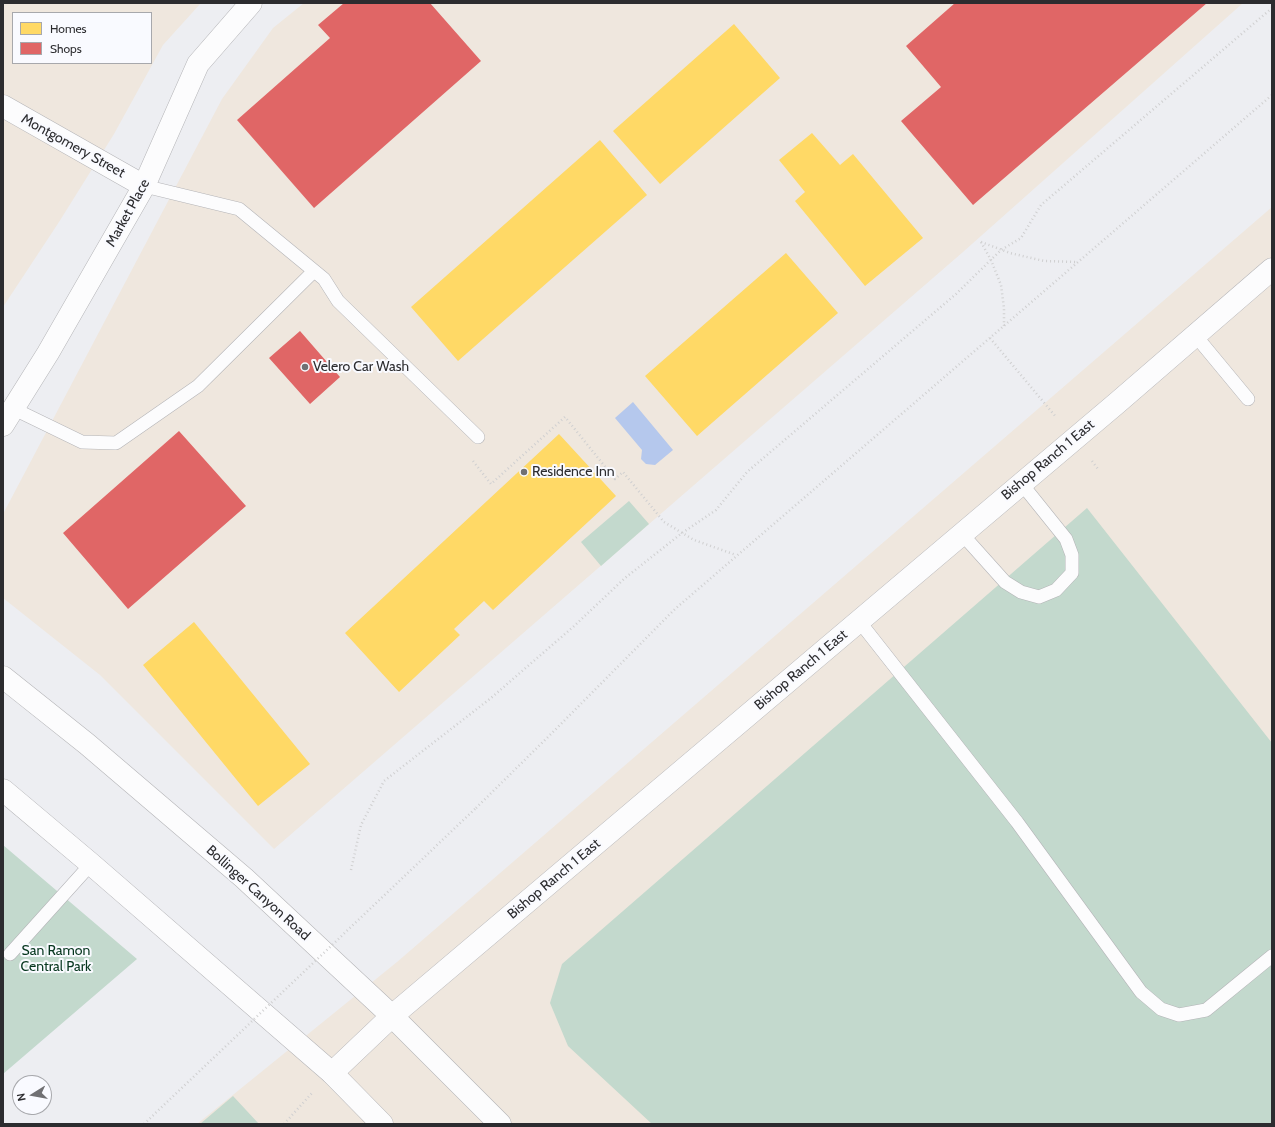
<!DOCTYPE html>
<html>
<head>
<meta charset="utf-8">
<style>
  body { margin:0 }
  #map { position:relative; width:1275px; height:1127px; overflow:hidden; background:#edeef2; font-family:Cabin,sans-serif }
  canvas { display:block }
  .frame { position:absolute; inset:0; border:4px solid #2c2c2f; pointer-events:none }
  .legend { position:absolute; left:12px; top:12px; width:140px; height:52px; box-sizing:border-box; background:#f9faff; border:1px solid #a7a8ac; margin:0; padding:5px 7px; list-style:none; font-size:12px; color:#2c2c2f }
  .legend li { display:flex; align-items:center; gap:8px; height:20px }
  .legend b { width:20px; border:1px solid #a7a8ac }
  .north { position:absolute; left:12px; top:1075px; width:40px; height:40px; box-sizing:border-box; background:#f9faff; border:1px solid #a7a8ac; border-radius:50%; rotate:259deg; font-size:11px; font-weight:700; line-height:16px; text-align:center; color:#2c2c2f }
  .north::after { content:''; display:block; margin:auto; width:14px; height:18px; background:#707073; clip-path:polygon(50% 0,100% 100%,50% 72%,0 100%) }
</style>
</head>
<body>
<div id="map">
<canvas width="1275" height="1127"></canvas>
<div class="frame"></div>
<ul class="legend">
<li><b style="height:11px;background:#ffd966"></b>Homes</li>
<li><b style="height:11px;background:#e06666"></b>Shops</li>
</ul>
<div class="north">N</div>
</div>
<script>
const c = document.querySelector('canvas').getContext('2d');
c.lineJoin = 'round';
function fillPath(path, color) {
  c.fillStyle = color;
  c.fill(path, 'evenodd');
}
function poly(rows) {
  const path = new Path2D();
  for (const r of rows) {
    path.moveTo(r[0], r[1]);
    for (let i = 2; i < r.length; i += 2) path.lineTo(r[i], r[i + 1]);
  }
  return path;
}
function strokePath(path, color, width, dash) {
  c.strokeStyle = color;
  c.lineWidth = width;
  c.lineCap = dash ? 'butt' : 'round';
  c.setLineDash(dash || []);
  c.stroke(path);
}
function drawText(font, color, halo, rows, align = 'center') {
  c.font = font + ' Cabin,sans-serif';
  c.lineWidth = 4;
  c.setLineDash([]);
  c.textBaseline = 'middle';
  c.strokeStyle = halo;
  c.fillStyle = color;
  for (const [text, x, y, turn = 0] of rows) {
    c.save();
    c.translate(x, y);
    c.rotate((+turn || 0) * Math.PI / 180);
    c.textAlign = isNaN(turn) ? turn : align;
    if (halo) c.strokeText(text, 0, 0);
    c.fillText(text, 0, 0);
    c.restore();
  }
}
fillPath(poly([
  [3,3,201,3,163,45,114,134,59,222,3,307],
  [13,13,151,13,151,63,13,63],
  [304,3,1243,3,963,252,274,849,100,675,3,598,3,514,222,99,273,28],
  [1272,207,1272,1124,197,1124,397,962]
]), '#efe7de');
fillPath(poly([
  [629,501,649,524,601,566,581,542],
  [1087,508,1272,743,1272,1124,652,1124,568,1046,550,1003,562,964],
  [3,845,137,959,3,1074],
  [233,1096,259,1124,200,1124]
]), '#c3d9cd');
fillPath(poly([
  [633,402,673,450,655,465,646,464,641,459,642,450,615,418]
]), '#b5c8ed');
fillPath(poly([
  [734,24,780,78,660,184,613,131],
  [812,133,840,165,853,154,923,238,865,286,795,201,805,192,779,160],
  [600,140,647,195,458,361,411,307],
  [786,253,838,313,697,436,645,376],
  [559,434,616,496,493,610,484,601,454,629,460,635,399,692,345,633],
  [194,622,310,764,258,806,143,665]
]), '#ffd966');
fillPath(poly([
  [344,3,430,3,481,61,314,208,237,120,330,38,318,25],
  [955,3,1207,3,973,205,901,121,941,87,906,46],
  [300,331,340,377,310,404,269,358],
  [179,431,246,506,128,609,63,533]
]), '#e06666');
const lane = poly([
  [144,186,239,209,324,279,338,301,478,437],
  [1195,335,1248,399],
  [14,409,82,442,116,443,198,386,314,271],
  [962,534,1005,582,1021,592,1039,597,1056,590,1072,573,1072,555,1066,539,1021,483],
  [859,621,1017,822,1141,992,1161,1009,1179,1015,1206,1010,1272,956],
  [10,954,91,864]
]);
const street = poly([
  [3,106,144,186],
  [3,425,48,353,144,186,198,64,251,3],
  [332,1073,392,1016,1117,403,1272,269]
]);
const secondary = poly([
  [3,677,87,744,244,878,392,1016,500,1124],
  [3,790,91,864,332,1073,382,1124]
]);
strokePath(lane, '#b4b4b7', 14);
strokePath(street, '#b4b4b7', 23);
strokePath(secondary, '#b4b4b7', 23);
strokePath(poly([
  [981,242,1010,253,1044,261,1077,262],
  [981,242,991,260,1001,285,1004,308,1004,326],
  [990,338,1056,417],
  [473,461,491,484,565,417,615,479,623,472,664,522,694,540,736,555],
  [1092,461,1098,469],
  [476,808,550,735,675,609,1272,95],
  [351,870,361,825,384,781,491,698,573,627,625,578,682,533,716,510,747,472,956,294,1001,250,1021,238,1041,205,1272,8],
  [284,1124,312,1093]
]), '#cfcfd0', 2.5, [1, 3]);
strokePath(lane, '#fcfcfd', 13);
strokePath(street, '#fcfcfd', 22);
strokePath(secondary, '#fcfcfd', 22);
strokePath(poly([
  [144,1124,476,808]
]), '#cfcfd0', 2.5, [1, 3]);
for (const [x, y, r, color] of [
  [305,367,4,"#707073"],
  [524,472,4,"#707073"]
]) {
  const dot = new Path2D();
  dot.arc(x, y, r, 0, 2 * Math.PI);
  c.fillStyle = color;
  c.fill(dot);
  strokePath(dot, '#f9faff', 1.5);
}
drawText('14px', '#2c2c2f', '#f9faff', [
  ["Montgomery Street",73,146,29],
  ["Market Place",128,213,-61],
  ["Bishop Ranch 1 East",1048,460,-40],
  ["Bishop Ranch 1 East",801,670,-40],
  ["Bishop Ranch 1 East",554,879,-40],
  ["Bollinger Canyon Road",258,893,42]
]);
drawText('14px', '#2c2c2f', '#f9faff', [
  ["Velero Car Wash",313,367],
  ["Residence Inn",532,472]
], 'left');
drawText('14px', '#06361e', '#f9faff', [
  ["San Ramon",56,951],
  ["Central Park",56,967]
]);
</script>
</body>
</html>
